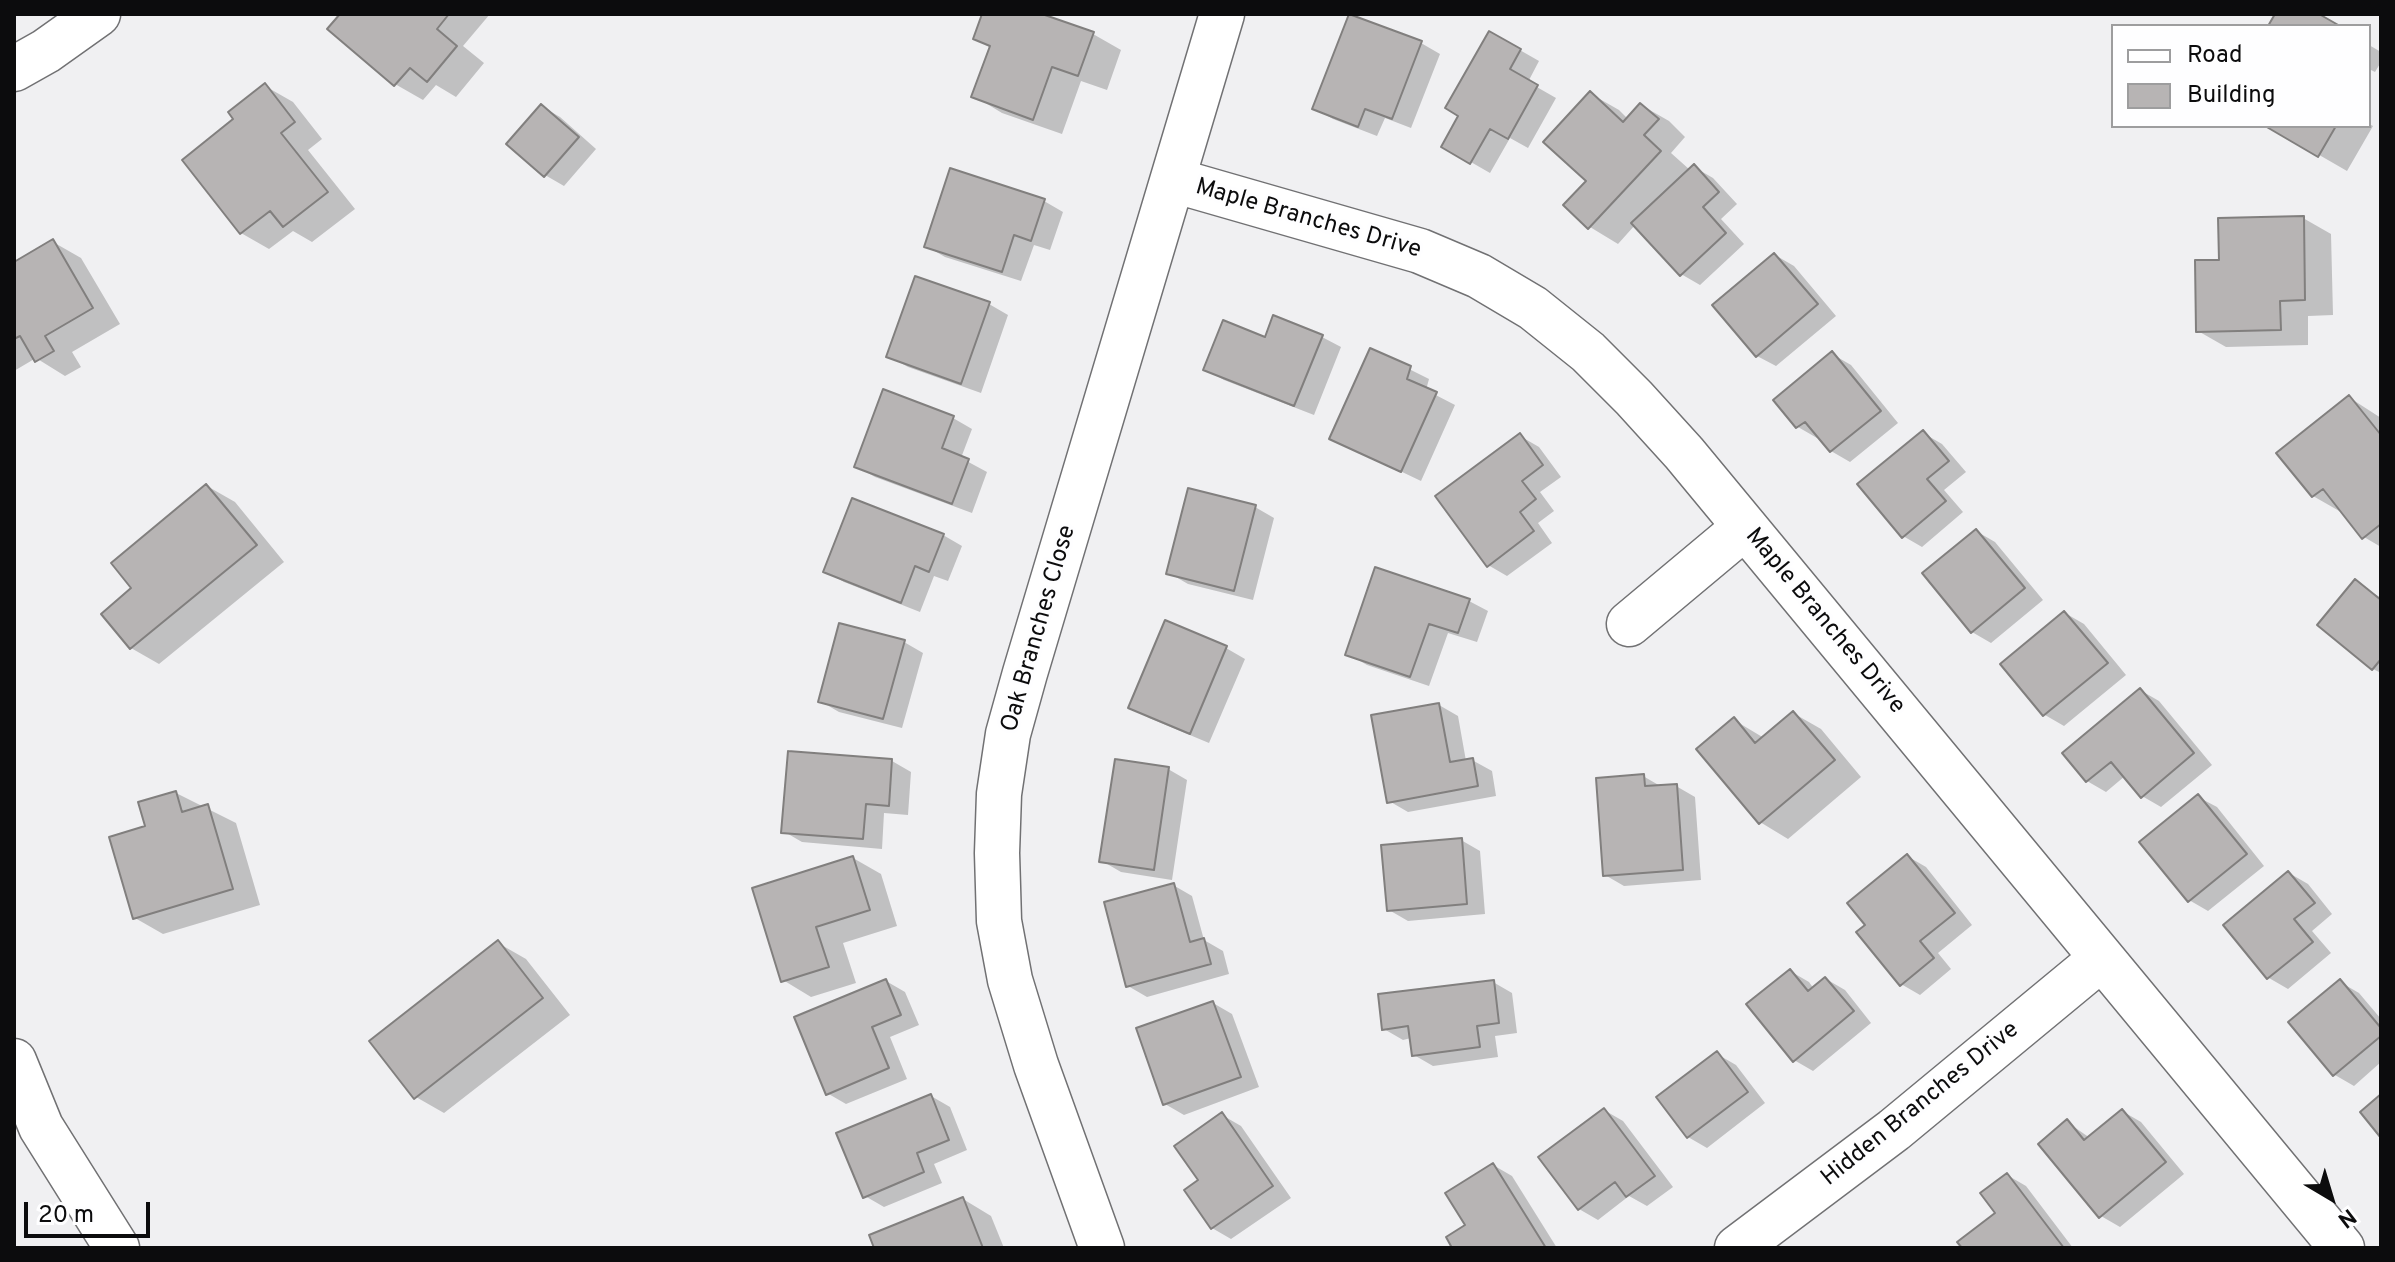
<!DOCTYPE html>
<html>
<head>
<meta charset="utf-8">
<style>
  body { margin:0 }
  #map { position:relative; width:2395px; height:1262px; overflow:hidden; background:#f0f0f2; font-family:Overpass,sans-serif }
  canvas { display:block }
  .frame { position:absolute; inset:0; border:16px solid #0c0c0d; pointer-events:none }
  .legend { position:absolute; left:2111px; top:24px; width:260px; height:104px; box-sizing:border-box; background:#fefeff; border:2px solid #9d9d9e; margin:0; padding:10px 14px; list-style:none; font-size:24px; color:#0c0c0d }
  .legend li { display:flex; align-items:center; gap:16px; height:40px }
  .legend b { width:40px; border:2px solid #9d9d9e }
  .north { position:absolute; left:2291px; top:1158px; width:80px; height:80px; -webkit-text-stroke:6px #fefeff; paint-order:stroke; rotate:142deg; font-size:22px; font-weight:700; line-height:32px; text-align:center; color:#0c0c0d }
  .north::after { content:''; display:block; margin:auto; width:28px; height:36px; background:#0c0c0d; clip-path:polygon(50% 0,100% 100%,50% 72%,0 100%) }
  .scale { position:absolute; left:24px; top:1202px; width:126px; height:36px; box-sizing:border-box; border:4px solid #0c0c0d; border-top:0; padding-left:10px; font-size:24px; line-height:28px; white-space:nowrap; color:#0c0c0d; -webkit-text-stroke:6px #fefeff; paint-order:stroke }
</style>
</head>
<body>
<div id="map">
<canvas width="2395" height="1262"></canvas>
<div class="frame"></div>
<ul class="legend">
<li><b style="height:10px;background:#fff"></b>Road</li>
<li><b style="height:22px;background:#b7b4b4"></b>Building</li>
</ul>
<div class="north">N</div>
<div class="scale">20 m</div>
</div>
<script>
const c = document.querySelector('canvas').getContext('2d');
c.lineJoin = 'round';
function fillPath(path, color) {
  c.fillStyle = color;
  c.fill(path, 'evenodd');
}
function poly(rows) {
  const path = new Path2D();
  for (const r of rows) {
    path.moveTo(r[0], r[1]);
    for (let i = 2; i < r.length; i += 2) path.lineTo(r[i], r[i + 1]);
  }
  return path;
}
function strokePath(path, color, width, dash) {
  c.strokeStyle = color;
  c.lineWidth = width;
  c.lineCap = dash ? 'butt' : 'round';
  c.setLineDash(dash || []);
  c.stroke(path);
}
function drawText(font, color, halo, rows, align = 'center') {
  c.font = font + ' Overpass,sans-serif';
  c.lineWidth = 7;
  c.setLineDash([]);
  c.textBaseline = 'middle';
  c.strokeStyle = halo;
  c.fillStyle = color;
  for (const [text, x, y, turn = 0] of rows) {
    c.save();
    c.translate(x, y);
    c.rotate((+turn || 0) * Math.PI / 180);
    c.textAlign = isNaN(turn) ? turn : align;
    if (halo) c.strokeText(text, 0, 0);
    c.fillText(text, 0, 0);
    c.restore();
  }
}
fillPath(poly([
  [342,14,490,14,463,46,484,63,456,97,436,85,423,100,395,84],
  [984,14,1036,14,1093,34,1121,50,1107,90,1081,81,1062,134,1002,113,974,96,991,48,976,39],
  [1350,16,1421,43,1440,54,1411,128,1385,118,1377,136,1333,119,1314,108],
  [1490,33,1539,61,1528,82,1556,98,1528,148,1510,138,1490,173,1443,146,1461,115],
  [2369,45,2381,52,2381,62,2375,72,2369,69],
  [265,86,293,102,322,139,308,150,355,209,312,242,293,231,269,249,241,233,185,160,236,120],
  [1591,94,1619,110,1628,119,1641,105,1669,121,1685,137,1671,153,1690,170,1694,167,1713,178,1737,204,1721,219,1744,244,1700,285,1681,274,1635,225,1618,244,1590,227,1566,205,1589,181],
  [541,106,560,117,596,149,564,186,545,175],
  [2369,124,2373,126,2347,171,2269,126],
  [1044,201,1063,212,1050,250,1034,245,1021,281,945,257,926,246],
  [2303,218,2331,234,2333,315,2308,316,2308,345,2226,347,2198,331,2221,262],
  [53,242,81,258,120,324,72,352,81,367,65,376,36,358,14,371,14,265],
  [1775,255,1794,266,1836,316,1776,366,1757,356],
  [989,304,1008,315,981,393,908,367,889,356],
  [1322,337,1341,347,1314,415,1224,380,1205,369,1266,339],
  [1371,350,1429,379,1426,390,1455,405,1421,481,1331,438],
  [1832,354,1851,365,1898,423,1850,462,1831,451,1819,436,1817,438,1798,427],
  [2350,398,2381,418,2381,547,2364,537,2341,512,2313,496],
  [953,418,972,429,961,458,987,472,972,513,875,477,856,466],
  [1923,433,1942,444,1966,472,1944,490,1963,512,1922,547,1903,536],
  [1520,436,1539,447,1561,477,1540,492,1554,511,1538,523,1552,543,1507,576,1488,565],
  [207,486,235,502,284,562,159,664,131,648,134,588],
  [1255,507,1274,518,1253,600,1188,584,1169,573],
  [1976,531,1995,542,2043,600,1991,643,1972,632],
  [943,535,962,546,948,581,934,576,920,612,844,582,825,571],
  [2355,581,2381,598,2381,673,2373,669],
  [1469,601,1488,611,1477,642,1448,633,1429,686,1367,665,1348,654],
  [2065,613,2084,624,2126,675,2064,726,2045,715,2003,664],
  [904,642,923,653,902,728,839,712,820,701],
  [1226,648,1245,659,1209,743,1149,718,1130,708],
  [2140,690,2159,701,2212,765,2161,807,2142,796,2125,776,2106,792,2087,781],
  [1439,705,1458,716,1466,761,1472,760,1492,771,1496,796,1408,812,1389,801],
  [1793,713,1821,729,1861,777,1788,839,1760,822,1734,720,1764,738],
  [892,761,911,772,908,815,884,813,882,849,802,842,783,831],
  [1168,769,1187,780,1172,880,1121,872,1102,861],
  [1643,776,1662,787,1676,786,1695,797,1701,880,1624,886,1605,875],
  [176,793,236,823,260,905,163,934,135,918,148,827],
  [2198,797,2217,807,2264,866,2208,911,2189,900],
  [1461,840,1480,851,1485,914,1408,921,1389,910],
  [1907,856,1926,867,1972,925,1938,953,1951,969,1920,995,1901,984,1868,925],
  [853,858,881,874,897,926,843,943,856,983,811,997,783,980],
  [2289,873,2308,884,2332,914,2312,931,2331,953,2288,989,2269,978,2225,925],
  [1173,885,1192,896,1204,940,1223,951,1229,974,1147,997,1128,986],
  [498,943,526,959,570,1015,444,1113,416,1097],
  [1790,971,1809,982,1814,989,1826,979,1845,990,1871,1023,1813,1071,1794,1060],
  [886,981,905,992,919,1025,890,1037,907,1079,846,1104,827,1093],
  [1493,982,1512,993,1517,1033,1495,1036,1498,1057,1433,1066,1414,1055,1411,1038,1403,1040,1384,1029],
  [2340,982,2359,993,2381,1019,2381,1062,2354,1086,2335,1075,2291,1022],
  [1213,1003,1232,1014,1259,1087,1184,1115,1165,1104],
  [1717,1054,1736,1065,1765,1103,1707,1148,1688,1137],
  [931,1096,950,1107,967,1150,934,1164,942,1183,884,1207,865,1196],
  [1604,1110,1623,1121,1673,1187,1647,1206,1629,1196,1598,1220,1579,1209],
  [2122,1111,2141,1122,2184,1174,2120,1227,2101,1216,2067,1122,2090,1138],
  [1222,1115,1241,1126,1291,1198,1231,1239,1212,1228],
  [1493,1165,1512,1176,1557,1248,1454,1248,1467,1226],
  [2007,1175,2026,1186,2073,1248,1965,1248,1997,1214],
  [963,1199,991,1216,1004,1248,876,1248]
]), '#0003');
const building = poly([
  [340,14,449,14,437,29,457,46,427,82,410,68,394,86,327,29,340,14],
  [982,14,1042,14,1094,32,1078,76,1052,67,1033,120,971,97,990,46,973,39,982,14],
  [1349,14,1422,41,1392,119,1365,109,1358,127,1312,109,1349,14],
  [2275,14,2319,14,2340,26,2268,26,2275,14],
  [1489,31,1521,49,1510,69,1538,85,1508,139,1490,129,1470,164,1441,147,1458,116,1445,108,1489,31],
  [265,83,295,122,281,133,328,192,283,227,270,211,240,234,182,160,233,119,228,112,265,83],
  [1590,91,1623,122,1640,103,1659,119,1644,135,1661,151,1588,229,1563,205,1586,181,1543,142,1590,91],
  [541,104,579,137,544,177,506,144,541,104],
  [2265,126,2336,126,2318,157,2265,126],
  [1694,164,1719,192,1703,207,1726,233,1680,276,1631,223,1694,164],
  [950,168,1045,199,1031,241,1014,235,1002,272,924,247,950,168],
  [2304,216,2305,300,2280,301,2281,330,2196,332,2195,260,2219,260,2218,218,2304,216],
  [53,239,93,308,45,336,54,351,35,362,20,336,14,339,14,262,53,239],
  [1774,253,1818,304,1756,357,1712,305,1774,253],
  [915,276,990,302,961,384,886,357,915,276],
  [1273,315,1323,335,1294,406,1203,370,1223,320,1265,337,1273,315],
  [1370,348,1411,366,1407,379,1437,392,1401,472,1329,439,1370,348],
  [1832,351,1881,411,1830,452,1805,422,1796,428,1773,400,1832,351],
  [883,389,954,416,942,448,969,459,952,504,854,467,883,389],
  [2349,395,2381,435,2381,524,2362,539,2323,489,2312,497,2276,453,2349,395],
  [1923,430,1949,461,1927,479,1946,501,1902,538,1857,484,1923,430],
  [1520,433,1543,465,1522,481,1536,499,1520,512,1534,531,1487,567,1435,496,1520,433],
  [206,484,257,545,130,649,101,614,131,588,111,563,206,484],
  [1188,488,1256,505,1234,591,1166,574,1188,488],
  [852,498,944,534,929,572,915,566,901,603,823,572,852,498],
  [1976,529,2025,588,1971,633,1922,573,1976,529],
  [1375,567,1470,599,1458,633,1429,624,1410,677,1345,655,1375,567],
  [2355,579,2381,600,2381,659,2372,670,2317,625,2355,579],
  [2064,611,2108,663,2043,716,2000,664,2064,611],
  [1165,620,1227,646,1190,734,1128,708,1165,620],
  [839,623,905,640,883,719,818,702,839,623],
  [2140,688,2194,753,2141,798,2111,762,2086,782,2062,753,2140,688],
  [1439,703,1450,762,1473,758,1478,786,1387,803,1371,715,1439,703],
  [1793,711,1835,760,1759,824,1696,749,1734,717,1755,743,1793,711],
  [788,751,892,759,889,806,866,804,863,839,781,833,788,751],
  [1115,759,1169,767,1154,870,1099,862,1115,759],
  [1644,774,1645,786,1677,784,1683,870,1603,876,1596,778,1644,774],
  [176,791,182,812,208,804,233,889,133,919,109,837,145,826,138,802,176,791],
  [2198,794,2247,854,2188,902,2139,842,2198,794],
  [1462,838,1467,904,1387,911,1381,845,1462,838],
  [1907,854,1955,913,1920,941,1934,958,1900,986,1856,932,1865,925,1847,903,1907,854],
  [853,856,870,910,816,927,829,967,781,982,752,888,853,856],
  [2288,871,2315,903,2294,919,2313,942,2267,979,2223,925,2288,871],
  [1174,883,1190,942,1204,938,1211,964,1126,987,1104,902,1174,883],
  [498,940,543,998,414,1099,369,1041,498,940],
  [1790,969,1808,991,1825,977,1854,1011,1793,1062,1746,1004,1790,969],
  [886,979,901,1015,872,1027,889,1068,826,1095,794,1017,886,979],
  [2340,979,2381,1028,2381,1036,2333,1076,2288,1022,2340,979],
  [1494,980,1499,1023,1477,1026,1480,1047,1412,1056,1408,1026,1382,1030,1378,994,1494,980],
  [1213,1001,1241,1077,1163,1105,1136,1028,1213,1001],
  [1717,1051,1748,1092,1687,1138,1656,1097,1717,1051],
  [931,1094,949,1140,917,1153,924,1172,863,1198,836,1133,931,1094],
  [2381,1094,2381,1138,2360,1112,2381,1094],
  [1604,1108,1655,1176,1626,1197,1615,1182,1578,1210,1538,1157,1604,1108],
  [2122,1109,2166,1162,2099,1218,2038,1144,2067,1119,2084,1140,2122,1109],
  [1222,1112,1273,1186,1211,1229,1184,1190,1198,1180,1174,1146,1222,1112],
  [1493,1163,1546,1248,1452,1248,1446,1237,1465,1225,1445,1193,1493,1163],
  [2007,1173,2064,1248,1962,1248,1957,1242,1995,1213,1980,1193,2007,1173],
  [963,1197,983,1248,874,1248,869,1235,963,1197]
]);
fillPath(building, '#b7b4b4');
strokePath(building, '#817f7e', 2);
const minor = poly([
  [14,69,46,51,98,14],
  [1173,180,1420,251,1479,276,1533,308,1588,352,1634,398,1684,453,2342,1248],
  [1629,624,1745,527],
  [14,1061,41,1127,117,1248],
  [1102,1248,1036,1065,1010,980,999,921,997,853,999,794,1008,734,1025,673,1222,14],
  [1737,1248,1894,1130,2102,958]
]);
strokePath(minor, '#717173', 47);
strokePath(minor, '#fff', 44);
drawText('24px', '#0c0c0d', '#fefeff', [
  ["Maple Branches Drive",1308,220,16],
  ["Maple Branches Drive",1824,622,50],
  ["Oak Branches Close",1040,629,-74],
  ["Hidden Branches Drive",1921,1105,-39]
]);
</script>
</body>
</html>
